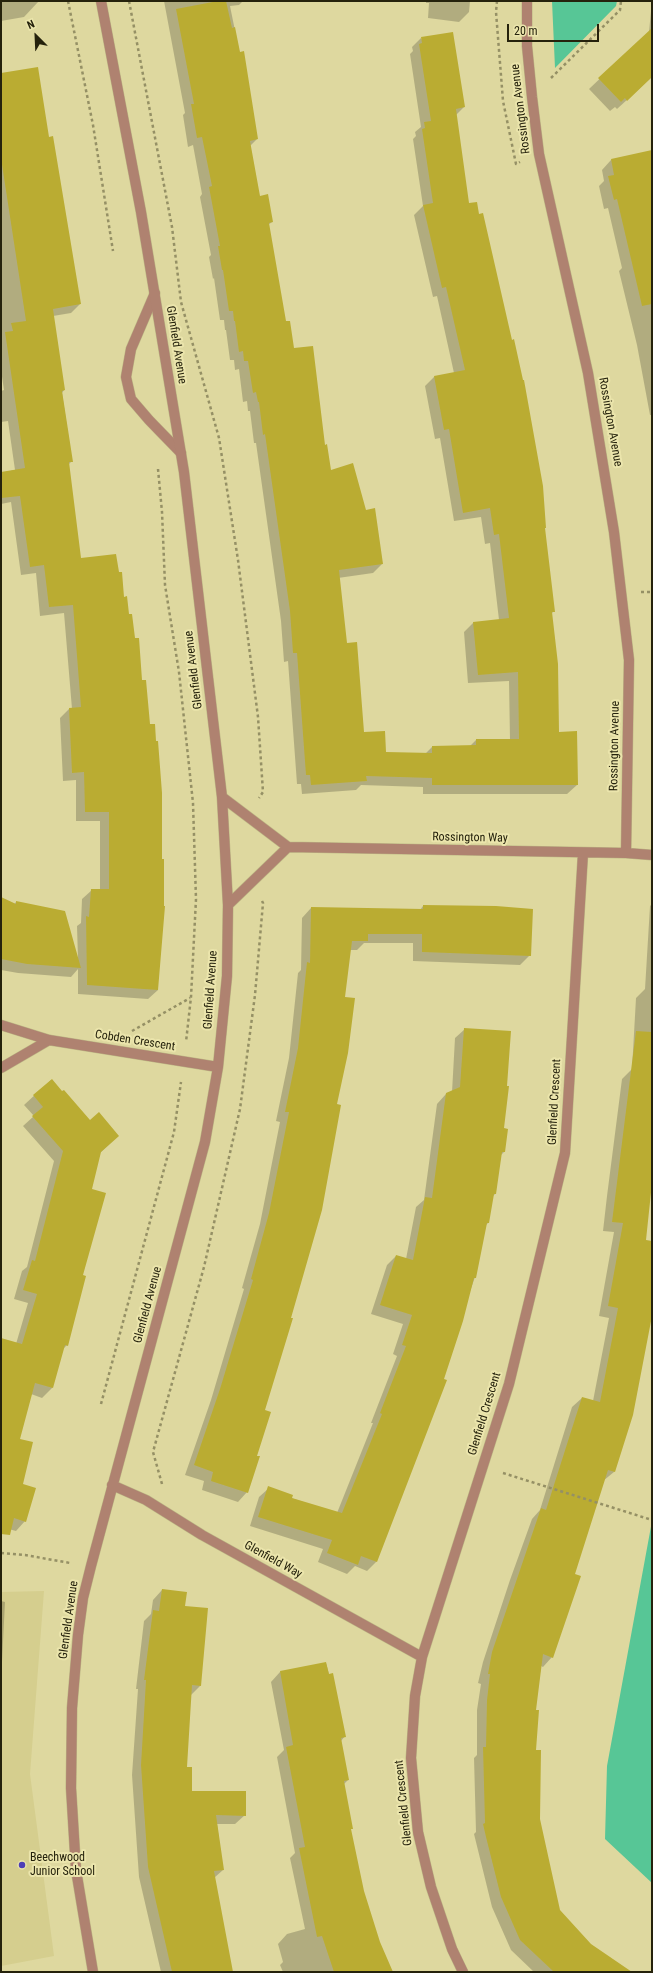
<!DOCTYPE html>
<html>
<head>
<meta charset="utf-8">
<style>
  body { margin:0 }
  #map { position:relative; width:653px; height:1973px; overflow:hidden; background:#ded89f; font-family:"Roboto Condensed",sans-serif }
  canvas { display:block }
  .frame { position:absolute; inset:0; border:2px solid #25220c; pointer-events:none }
  .north { position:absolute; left:16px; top:16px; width:40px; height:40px; -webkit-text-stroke:3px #ebe5ac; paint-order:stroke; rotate:336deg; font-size:11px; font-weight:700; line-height:16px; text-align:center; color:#25220c }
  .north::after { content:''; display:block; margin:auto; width:14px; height:18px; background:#25220c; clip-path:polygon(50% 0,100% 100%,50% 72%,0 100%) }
  .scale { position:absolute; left:507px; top:24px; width:92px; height:18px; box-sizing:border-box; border:2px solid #25220c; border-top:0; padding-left:5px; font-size:12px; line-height:14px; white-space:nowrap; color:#25220c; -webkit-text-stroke:3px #ebe5ac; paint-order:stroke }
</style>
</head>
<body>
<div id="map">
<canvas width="653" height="1973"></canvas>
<div class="frame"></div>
<div class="north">N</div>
<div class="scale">20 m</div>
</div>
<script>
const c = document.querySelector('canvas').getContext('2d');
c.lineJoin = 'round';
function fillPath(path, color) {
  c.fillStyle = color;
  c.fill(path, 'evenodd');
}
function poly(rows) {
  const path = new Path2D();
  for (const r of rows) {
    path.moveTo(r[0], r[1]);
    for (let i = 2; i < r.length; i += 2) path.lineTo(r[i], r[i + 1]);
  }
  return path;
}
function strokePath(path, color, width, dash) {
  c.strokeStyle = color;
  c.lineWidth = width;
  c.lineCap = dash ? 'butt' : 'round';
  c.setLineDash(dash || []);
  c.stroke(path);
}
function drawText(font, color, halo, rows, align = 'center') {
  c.font = font + ' "Roboto Condensed",sans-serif';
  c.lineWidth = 4;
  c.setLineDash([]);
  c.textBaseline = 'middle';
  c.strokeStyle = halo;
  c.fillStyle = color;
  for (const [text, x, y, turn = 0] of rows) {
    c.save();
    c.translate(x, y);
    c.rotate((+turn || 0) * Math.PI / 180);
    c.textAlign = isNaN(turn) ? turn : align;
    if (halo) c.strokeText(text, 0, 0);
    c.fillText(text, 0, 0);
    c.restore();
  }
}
fillPath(poly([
  [44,1591,30,1774,54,1956,1,1966,1,1592]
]), '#d5ce8e');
fillPath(poly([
  [552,1,617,1,616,6,555,68],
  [652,1521,652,1883,605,1839,607,1766]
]), '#57c696');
fillPath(poly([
  [1,1,39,1,24,17,1,21],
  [164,1,243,1,239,5,230,6,257,139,250,146,259,197,272,222,268,225,285,322,324,446,330,471,365,511,382,564,373,573,338,578,346,644,363,733,385,753,425,754,432,747,470,746,476,740,510,740,509,681,468,683,464,632,473,623,499,620,490,543,485,544,481,517,454,521,440,438,435,439,425,386,434,377,454,373,437,296,433,297,414,215,423,206,413,139,416,136,415,132,421,127,410,54,413,51,412,47,421,38,464,107,456,115,468,205,544,529,554,611,551,614,558,733,577,785,567,794,423,794,423,787,361,785,356,790,302,794,301,784,297,784,288,661,284,662,281,621,256,443,254,443,250,411,248,411,247,401,243,402,239,369,235,370,234,360,230,360,226,330,225,330,224,320,220,320,214,278,213,279,209,257,211,255,200,197,202,194,193,145,188,147,183,115,185,113],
  [426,1,470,1,469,12,459,22,428,18,429,3,426,3],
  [652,1,652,77,617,109,615,107,610,111,589,89,649,32],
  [1,74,49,138,80,304,71,313,53,316,64,390,62,393,72,461,68,465,80,559,158,990,148,999,78,994,78,969,71,977,18,973,1,970,1,898,12,907,16,902,78,959,77,926,81,923,82,899,92,890,100,890,100,821,76,821,76,780,63,781,60,718,69,709,72,709,64,613,40,616,36,573,21,575,11,502,1,504,1,473,15,470,8,421,1,422,1,391,4,390,1,370],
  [652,151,652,417,652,415,650,415,637,345,619,271,622,268,608,208,604,209,599,186,604,181,602,170,611,160],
  [652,904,652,1178,644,1240,652,1242,652,1311,614,1472,603,1481,573,1575,552,1657,543,1667,541,1666,535,1711,535,1751,539,1819,559,1910,590,1945,630,1972,534,1972,511,1950,492,1907,474,1834,476,1832,474,1758,477,1755,477,1710,481,1684,478,1683,483,1662,510,1580,532,1519,540,1510,572,1407,582,1398,593,1401,609,1318,599,1316,614,1232,603,1231,607,1196,622,1079,632,1069,636,998,645,989,650,906],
  [423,906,530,955,520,965,413,961,413,943,364,943,357,950,350,950,344,998,336,1105,263,1411,256,1456,247,1492,238,1502,202,1490,204,1481,185,1475,211,1400,244,1289,242,1288,260,1224,280,1122,276,1121,289,1058,298,973,301,970,302,918,311,908,420,910],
  [465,1029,503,1129,504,1152,501,1155,495,1194,493,1196,488,1223,486,1225,475,1277,376,1562,367,1571,355,1566,347,1574,318,1562,323,1549,250,1526,259,1497,269,1488,291,1498,337,1513,373,1423,371,1423,397,1356,393,1354,403,1324,371,1314,387,1265,396,1256,406,1259,416,1207,424,1200,437,1104,446,1094,452,1092,455,1038],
  [51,1080,89,1121,118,1136,100,1153,90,1190,82,1276,67,1345,62,1350,52,1388,42,1398,31,1394,19,1440,25,1521,16,1531,1,1527,1,1339,16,1344,28,1303,14,1299,22,1271,27,1267,54,1161,23,1126,34,1116,24,1105],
  [162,1590,184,1607,200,1686,190,1696,186,1768,191,1792,245,1815,235,1824,217,1824,223,1870,214,1878,232,1972,161,1972,139,1877,132,1775,138,1689,136,1689,144,1621,151,1614,153,1600],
  [1,1601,5,1602,1,1682],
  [326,1663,345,1736,341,1741,348,1780,344,1784,351,1829,350,1830,363,1891,379,1942,392,1972,283,1972,280,1965,283,1962,278,1944,287,1934,305,1929,290,1858,295,1853,277,1757,284,1750,271,1682,280,1672]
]), '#0003');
fillPath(poly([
  [218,1,226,1,232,28,235,27,240,52,244,51,258,139,250,141,260,196,268,194,273,222,269,223,286,321,290,321,294,348,313,346,325,445,327,444,331,470,353,463,366,510,375,508,383,564,339,570,347,643,357,642,364,732,385,731,386,752,432,753,432,746,476,745,476,739,519,739,518,672,478,675,473,622,509,618,499,534,494,535,490,508,463,513,449,429,444,430,434,376,465,370,446,287,442,288,423,205,433,203,422,129,425,128,424,122,431,121,419,44,422,43,421,37,453,32,465,107,456,109,469,203,477,202,479,214,483,213,512,340,514,339,523,380,524,380,543,486,546,528,545,528,555,612,552,612,558,664,559,732,577,731,578,785,432,785,432,778,366,776,367,781,311,785,310,775,306,775,297,653,293,653,290,611,265,434,263,435,259,402,258,402,256,392,253,393,248,361,244,361,243,351,239,352,235,321,234,321,233,311,229,311,223,270,222,270,218,246,220,246,209,187,212,186,202,137,197,138,191,104,194,104,176,9],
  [652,28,652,77,627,101,625,98,621,102,598,78],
  [38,67,49,137,53,136,81,304,53,309,65,390,62,391,73,462,69,462,81,558,116,554,119,572,122,572,124,597,127,596,129,614,132,614,135,638,139,638,142,680,146,680,150,724,155,724,156,741,158,741,162,793,162,859,164,859,164,906,165,906,158,990,87,985,86,916,89,917,91,889,109,889,109,812,85,812,84,772,72,773,69,708,81,707,73,605,49,607,44,565,30,567,20,496,1,498,1,472,25,468,5,332,13,331,11,323,26,321,1,158,1,73],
  [652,150,652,304,642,306,617,199,614,200,608,176,614,175,611,159],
  [1,897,16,904,16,901,65,911,81,968,27,964,1,959],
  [423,905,496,906,533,909,531,956,422,952,422,934,368,934,368,941,352,941,345,997,355,998,348,1053,337,1104,341,1105,322,1210,291,1318,293,1318,265,1410,271,1412,257,1456,260,1456,248,1493,211,1481,213,1472,194,1465,220,1389,253,1280,251,1279,269,1213,289,1112,285,1112,298,1048,307,962,310,963,311,907,423,909],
  [464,1028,511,1031,507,1086,509,1086,504,1128,508,1129,505,1152,502,1152,496,1194,494,1194,489,1223,487,1223,476,1278,474,1278,463,1321,444,1379,447,1380,377,1562,361,1556,358,1565,327,1553,332,1540,258,1517,268,1486,293,1495,292,1498,342,1513,382,1414,380,1413,406,1346,402,1345,412,1315,380,1305,396,1255,413,1260,425,1197,432,1198,446,1093,460,1087],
  [636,1031,652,1032,652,1183,646,1240,652,1241,652,1316,633,1415,615,1472,608,1470,575,1574,581,1576,553,1658,543,1654,536,1710,539,1710,536,1750,541,1750,540,1819,560,1910,591,1944,632,1972,554,1972,520,1940,501,1897,486,1837,483,1824,485,1823,483,1747,486,1747,487,1700,490,1674,488,1674,492,1652,520,1570,541,1508,546,1510,582,1397,600,1402,618,1308,608,1306,623,1223,612,1222],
  [52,1079,62,1091,64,1090,90,1120,99,1112,119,1136,101,1152,92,1189,106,1193,83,1275,86,1276,68,1346,65,1345,53,1388,35,1383,20,1439,33,1442,23,1484,36,1488,26,1522,14,1518,10,1535,1,1534,1,1338,22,1344,37,1294,23,1290,32,1260,35,1261,63,1151,32,1116,43,1107,33,1095],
  [162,1589,187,1592,185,1606,208,1608,201,1686,192,1685,187,1767,192,1767,192,1791,246,1791,246,1816,216,1815,224,1870,214,1871,233,1972,172,1972,148,1867,141,1765,146,1680,144,1680,153,1610,159,1611],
  [326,1662,329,1674,333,1673,346,1737,341,1738,349,1780,344,1781,353,1829,351,1829,364,1891,380,1942,393,1972,334,1972,322,1936,317,1937,299,1848,305,1847,286,1747,293,1745,280,1671]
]), '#baac32');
const lane = poly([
  [155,293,131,349,126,377,131,399,149,420,181,453]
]);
const street = poly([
  [527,1,527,46,532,97,539,154,588,373,614,532,629,660,626,853],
  [222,797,288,847],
  [228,905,288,847,626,853,652,855],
  [1,1025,49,1040,218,1067],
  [1,1068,49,1040],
  [112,1485,146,1500,202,1535,422,1657],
  [93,1972,76,1870,71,1788,72,1708,78,1635,83,1598,91,1566,205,1142,218,1067,227,976,228,905,222,797,184,472,141,212,101,1],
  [463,1972,452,1949,431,1887,418,1832,411,1758,415,1696,422,1657,509,1384,565,1153,583,853]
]);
strokePath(lane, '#bdb785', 11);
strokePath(street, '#bdb785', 11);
strokePath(poly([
  [68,1,93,125,113,251],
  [129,1,172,227,181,302,219,438,238,560,258,717,263,792,259,798],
  [497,1,496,12,503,101,516,164,520,162],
  [551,78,620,10,621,1],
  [158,469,162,512,165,585,179,672,193,803,196,899,191,997,186,1042],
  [641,592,652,592],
  [132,1031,190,998],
  [101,1404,174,1132,181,1082],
  [503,1473,652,1520],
  [162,1484,153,1452,204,1267,240,1109,255,995,263,903,262,901],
  [1,1553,25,1555,70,1563]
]), '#959065', 2.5, [3, 3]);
strokePath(lane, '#af8270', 10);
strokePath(street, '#af8270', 10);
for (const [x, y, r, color] of [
  [22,1865,4,"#4e3eb6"]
]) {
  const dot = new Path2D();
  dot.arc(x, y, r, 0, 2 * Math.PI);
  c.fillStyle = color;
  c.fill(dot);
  strokePath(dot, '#ebe5ac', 1.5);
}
drawText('12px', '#25220c', '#ebe5ac', [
  ["Rossington Avenue",521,109,-97],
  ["Glenfield Avenue",176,345,81],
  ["Rossington Avenue",610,422,80],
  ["Glenfield Avenue",194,670,-97],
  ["Rossington Avenue",615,746,-89],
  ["Rossington Way",470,838,1],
  ["Glenfield Avenue",211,990,-86],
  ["Cobden Crescent",135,1041,9],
  ["Glenfield Crescent",555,1102,-87],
  ["Glenfield Avenue",148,1305,-75],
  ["Glenfield Crescent",485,1414,-73],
  ["Glenfield Way",273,1560,29],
  ["Glenfield Avenue",69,1620,-82],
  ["Glenfield Crescent",404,1803,-96]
]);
drawText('12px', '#25220c', '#ebe5ac', [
  ["Beechwood",30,1858],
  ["Junior School",30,1872]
], 'left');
</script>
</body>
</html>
